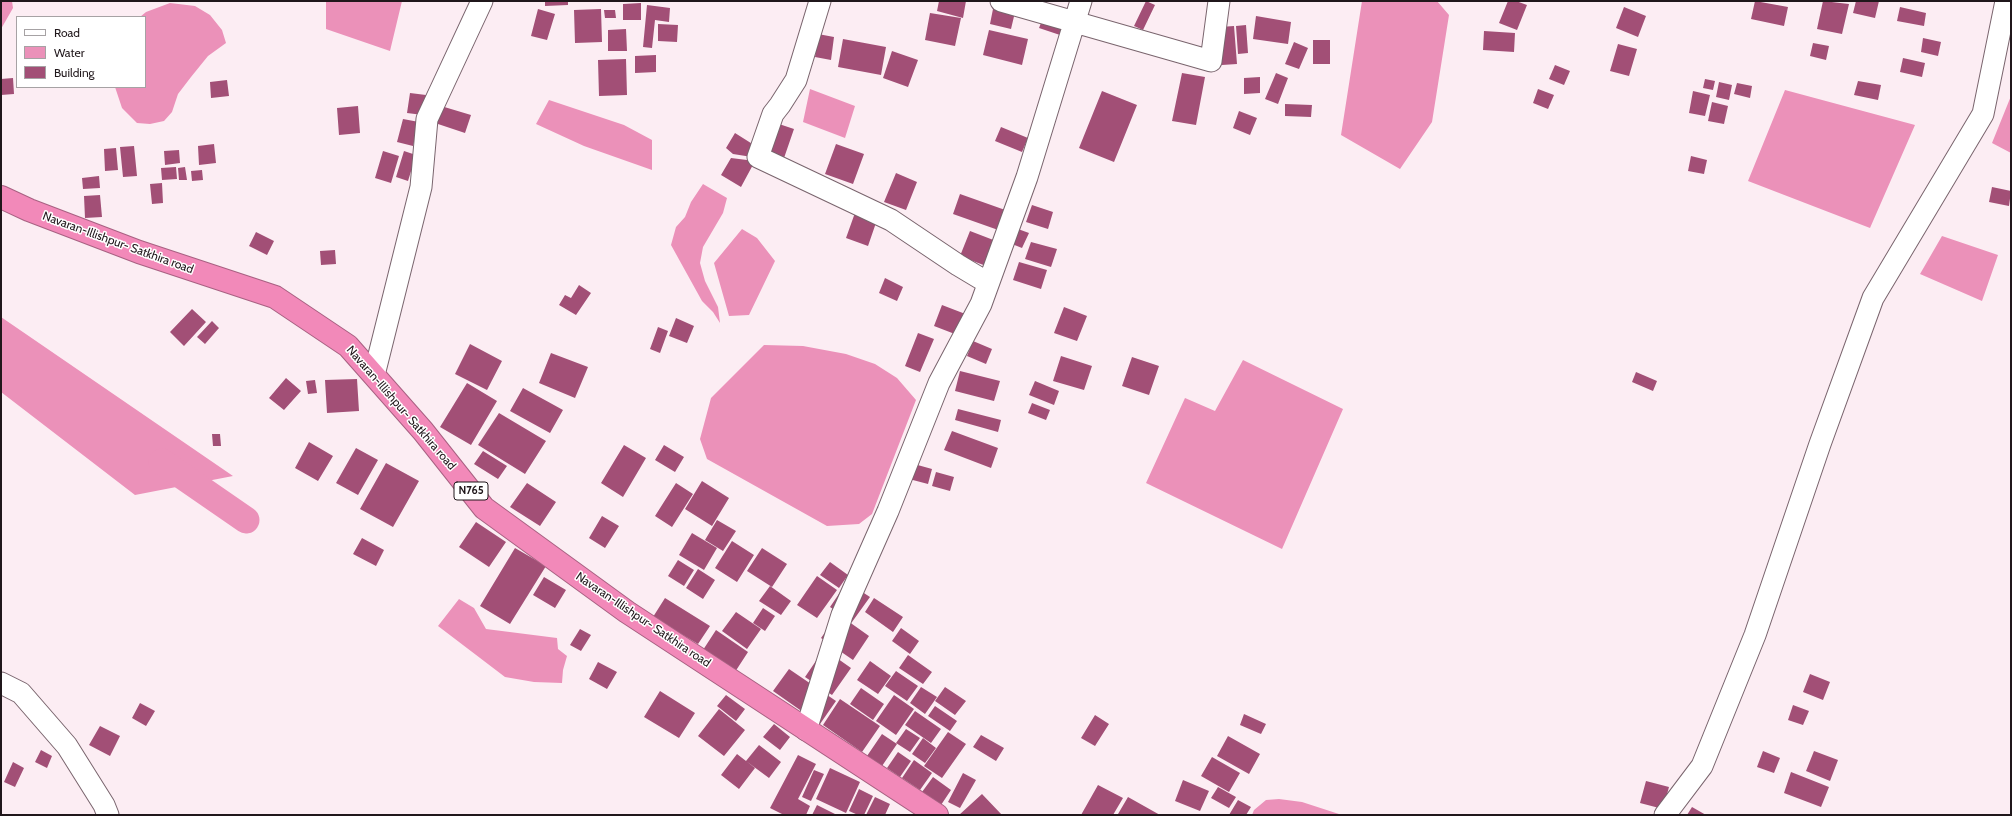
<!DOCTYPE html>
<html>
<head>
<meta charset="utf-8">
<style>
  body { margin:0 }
  #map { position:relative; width:2012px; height:816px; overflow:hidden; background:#fcedf3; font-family:Cabin,sans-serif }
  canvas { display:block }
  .frame { position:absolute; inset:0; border:2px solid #20171b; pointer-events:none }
  .legend { position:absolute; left:16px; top:16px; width:130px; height:72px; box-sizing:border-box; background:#fff; border:1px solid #a6a2a4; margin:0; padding:5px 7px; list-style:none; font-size:12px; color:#20171b }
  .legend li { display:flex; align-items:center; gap:8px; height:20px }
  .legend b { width:20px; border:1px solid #a6a2a4 }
</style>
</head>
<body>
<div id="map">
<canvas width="2012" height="816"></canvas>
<div class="frame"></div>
<ul class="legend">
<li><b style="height:5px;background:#fff"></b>Road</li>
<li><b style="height:11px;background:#eb91b9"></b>Water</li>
<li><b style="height:11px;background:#a24f76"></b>Building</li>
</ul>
</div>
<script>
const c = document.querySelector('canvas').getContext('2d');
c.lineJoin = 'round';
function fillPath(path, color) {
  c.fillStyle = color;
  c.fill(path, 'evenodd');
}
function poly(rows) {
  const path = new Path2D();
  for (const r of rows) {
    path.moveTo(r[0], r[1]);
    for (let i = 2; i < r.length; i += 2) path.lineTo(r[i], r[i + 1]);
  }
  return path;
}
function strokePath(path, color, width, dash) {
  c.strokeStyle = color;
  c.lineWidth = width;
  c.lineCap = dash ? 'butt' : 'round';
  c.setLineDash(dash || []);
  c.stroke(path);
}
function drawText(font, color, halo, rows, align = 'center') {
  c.font = font + ' Cabin,sans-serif';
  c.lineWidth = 3;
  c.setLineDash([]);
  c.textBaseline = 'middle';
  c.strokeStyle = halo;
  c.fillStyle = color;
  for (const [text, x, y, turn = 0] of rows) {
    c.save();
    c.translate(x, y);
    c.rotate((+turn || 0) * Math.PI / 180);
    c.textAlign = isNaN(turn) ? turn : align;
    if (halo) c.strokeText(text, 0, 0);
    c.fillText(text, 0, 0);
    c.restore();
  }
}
fillPath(poly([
  [1,1,12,1,13,8,1,29],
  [326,1,402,1,390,51,326,29],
  [1362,1,1437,1,1449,15,1432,122,1400,169,1341,135],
  [170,3,195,6,210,15,222,30,226,43,208,56,191,77,178,94,172,112,164,121,150,124,137,123,122,108,115,87,145,87,145,17,140,17,146,12],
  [810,89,855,106,845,138,803,122],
  [1785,90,1915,125,1870,228,1748,181],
  [2011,96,2011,153,1992,143],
  [549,100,624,125,652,140,652,170,584,146,536,124],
  [703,184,727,198,723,213,703,247,700,263,705,281,718,307,720,323,713,312,702,301,671,245,676,227,685,217,691,202],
  [742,229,757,238,775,261,749,315,729,316,714,263],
  [1942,236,1998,255,1982,301,1920,274],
  [1,317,233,476,135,495,1,392],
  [764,345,803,346,846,354,875,364,897,378,916,400,872,514,859,524,827,526,707,459,700,439,711,398],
  [1243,360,1343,409,1282,549,1146,483,1185,398,1215,411],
  [459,599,474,608,486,629,557,638,558,649,567,656,563,670,562,683,534,682,505,677,438,626],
  [1279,799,1302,802,1342,815,1252,815,1254,810,1266,800]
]), '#eb91b9');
strokePath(poly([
  [162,462,246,520]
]), '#eb91b9', 27);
fillPath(poly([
  [545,1,568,1,568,5,545,6],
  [939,1,966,1,963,18,937,11],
  [1146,1,1155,5,1143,30,1134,26],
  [1508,1,1516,1,1527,5,1517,30,1499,23],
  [1755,1,1788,7,1784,26,1751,19],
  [1823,1,1849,4,1842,34,1817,29],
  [1856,1,1879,1,1875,18,1853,13],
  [641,3,641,20,623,20,623,4],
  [994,4,1016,8,1011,29,990,24],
  [647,5,670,8,669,22,655,20,652,48,643,47],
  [1624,7,1646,16,1638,37,1616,28],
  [1900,7,1926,13,1924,26,1897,21],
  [538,9,555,14,547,40,531,36],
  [601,9,602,42,575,43,574,10],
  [604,10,615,10,616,18,605,18],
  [930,13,961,18,955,46,925,40],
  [1256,16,1291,22,1288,44,1253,39],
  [1043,18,1067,26,1063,36,1039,28],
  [658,24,678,25,677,42,658,41],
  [1246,25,1248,53,1238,54,1236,26],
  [1234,26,1237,64,1222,65,1220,27],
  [626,29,627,51,608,51,608,30],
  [989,30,1028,39,1022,65,983,55],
  [1484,31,1515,33,1514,52,1483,50],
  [818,34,834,37,831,60,815,57],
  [1923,38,1941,42,1938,56,1921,52],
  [843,39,886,47,881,75,838,67],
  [1313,40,1330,40,1330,64,1313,64],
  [1294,42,1308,48,1299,69,1285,64],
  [1813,43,1829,46,1826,60,1810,56],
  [1618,44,1637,49,1629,76,1610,71],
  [892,51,918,60,908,87,883,78],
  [656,55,656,72,635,73,635,56],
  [1903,58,1925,63,1922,77,1900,72],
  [626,59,627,95,599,96,598,60],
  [1555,65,1570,71,1564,85,1549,79],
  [1182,73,1205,77,1196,125,1172,121],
  [1276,73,1288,78,1278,104,1265,99],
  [1260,77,1260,93,1244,94,1244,78],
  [13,78,14,94,1,95,1,79],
  [1705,79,1715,81,1713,90,1703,88],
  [227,80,229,96,211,98,210,82],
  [1858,81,1881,85,1878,100,1854,95],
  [1719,82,1732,85,1729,100,1716,97],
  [1737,83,1752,86,1750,98,1734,94],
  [1538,89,1554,95,1548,109,1533,103],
  [1102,91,1137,105,1114,162,1079,148],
  [1693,91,1710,95,1705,116,1689,113],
  [410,93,426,95,423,115,407,113],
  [1712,102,1728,106,1724,124,1708,121],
  [1285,104,1312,105,1311,117,1285,116],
  [358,106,360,133,339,135,337,108],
  [441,106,471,115,465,133,435,123],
  [1239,111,1257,118,1250,135,1233,128],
  [403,119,419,122,413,146,397,142],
  [773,122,794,129,784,158,763,151],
  [1001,127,1028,138,1022,152,995,141],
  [735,133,754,145,752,157,733,154,726,148],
  [214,144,216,163,199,165,198,146],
  [836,144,864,154,853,184,825,174],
  [134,146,137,176,123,177,120,147],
  [116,148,118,170,105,171,104,149],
  [179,150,180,163,165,165,164,151],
  [383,151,399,156,391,183,375,178],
  [404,151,416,155,408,181,396,177],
  [1691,156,1707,160,1704,174,1688,171],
  [731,158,755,161,741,187,721,175],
  [176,167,177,179,162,180,161,168],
  [185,167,187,180,179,180,178,168],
  [202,170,203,180,192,181,191,171],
  [896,173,917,182,906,210,884,202],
  [99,176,100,188,83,189,82,178],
  [162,183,163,203,152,204,150,184],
  [1992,187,2011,191,2009,206,1989,202],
  [960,194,1008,211,1001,231,953,214],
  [100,195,102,217,85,218,84,196],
  [1032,205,1053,212,1048,229,1026,222],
  [856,210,878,217,868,246,846,238],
  [1018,229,1029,233,1022,248,1012,244],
  [970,231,996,241,986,266,960,256],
  [256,232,274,241,267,255,249,246],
  [1031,242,1057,249,1051,267,1025,259],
  [335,250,336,264,321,265,320,251],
  [1019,262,1047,270,1041,289,1013,280],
  [885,278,903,287,897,301,879,293],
  [579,285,591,293,576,315,559,305,565,295,571,298],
  [942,305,968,315,960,336,934,326],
  [1064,307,1087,316,1077,341,1054,333],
  [192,309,206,322,184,346,170,332],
  [676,318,694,326,687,343,669,336],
  [212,321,219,328,205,344,197,337],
  [658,327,668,331,660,353,650,349],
  [918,333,934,339,920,372,905,366],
  [973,341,992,349,986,364,967,356],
  [470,344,502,361,487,390,455,374],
  [551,353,588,367,575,398,539,383],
  [1061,356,1092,366,1084,390,1053,381],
  [1132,357,1159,366,1149,395,1122,386],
  [960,371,1000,381,994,401,955,391],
  [1636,372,1657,381,1653,391,1632,382],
  [286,378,301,391,284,410,269,398],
  [357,379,359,411,327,413,325,380],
  [315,380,317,393,308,394,306,381],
  [1035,381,1059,391,1054,405,1029,395],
  [467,383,497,401,471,445,440,427],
  [523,388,563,410,550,433,510,411],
  [1032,403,1050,410,1046,420,1028,413],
  [958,409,1001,420,998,432,955,420],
  [499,413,546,441,525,474,478,445],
  [952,431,998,448,991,468,944,450],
  [212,434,220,434,221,446,213,446],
  [309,442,333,456,318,481,295,468],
  [624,445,646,458,623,497,601,483],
  [664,445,684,457,675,472,655,460],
  [356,448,378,460,358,495,336,483],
  [483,451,507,466,498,479,474,464],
  [386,463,419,481,393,527,360,509],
  [914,464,932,469,928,484,909,479],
  [936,472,954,477,950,491,932,486],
  [702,481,729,498,712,526,685,509],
  [527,483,556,502,540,526,510,507],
  [676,483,693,494,672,527,655,516],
  [602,516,619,526,605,548,589,538],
  [717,520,736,531,723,551,705,540],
  [476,522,506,542,489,567,459,547],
  [692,533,717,548,704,570,679,555],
  [362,538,384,550,376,566,353,554],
  [732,541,754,555,737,582,715,568],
  [515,548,546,566,510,624,480,606],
  [762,548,787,564,772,587,747,571],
  [678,560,694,570,684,586,668,576],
  [830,562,848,575,839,588,820,575],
  [698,569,715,580,703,599,686,588],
  [817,576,837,590,817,618,797,605],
  [544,577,566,590,555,608,533,595],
  [847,582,870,597,852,622,830,607],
  [770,586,791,601,781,615,759,601],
  [665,598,710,626,698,644,653,617],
  [874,598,903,617,893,632,865,612],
  [763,608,775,616,765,631,753,623],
  [736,612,761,629,747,649,722,631],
  [838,614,869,636,853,660,821,638],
  [901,628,919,641,910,654,892,641],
  [580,629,591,635,581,651,570,645],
  [716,630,748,652,735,672,703,650],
  [824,649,851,668,832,695,805,677],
  [908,655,932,672,923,684,899,668],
  [870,661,891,676,878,694,857,680],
  [598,662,617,672,607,689,589,679],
  [789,669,836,701,820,724,773,691],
  [896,671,918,686,907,701,885,686],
  [1810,674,1830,682,1823,700,1803,692],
  [921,687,937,697,925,714,910,703],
  [945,687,966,701,955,715,935,701],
  [861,688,884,704,873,720,850,704],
  [660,691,695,713,679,738,644,717],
  [726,695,745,709,736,721,717,706],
  [894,695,914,709,896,735,876,721],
  [840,699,880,726,862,752,823,725],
  [140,703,155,711,146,726,132,718],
  [1793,705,1809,711,1803,725,1788,720],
  [935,706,957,721,950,731,928,716],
  [719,709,745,730,724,756,698,736],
  [915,711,941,729,931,743,905,725],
  [1244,714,1266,724,1261,734,1240,725],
  [1095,715,1109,724,1095,746,1081,738],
  [774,724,790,737,780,750,763,737],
  [100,726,120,736,110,756,89,745],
  [906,729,920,738,910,752,896,743],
  [948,732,966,744,942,778,924,766],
  [882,734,897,744,882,766,867,756],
  [981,735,1004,748,996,761,973,747],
  [1228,736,1260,754,1249,774,1217,756],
  [923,738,936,748,925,763,912,754],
  [759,745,781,762,769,778,746,761],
  [41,750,52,756,47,768,35,762],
  [1763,751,1780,758,1774,773,1757,767],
  [1814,751,1838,760,1830,781,1806,771],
  [898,752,911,761,900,777,887,768],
  [737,754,755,768,739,789,721,775],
  [798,755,816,764,798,799,810,806,806,815,784,815,770,808],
  [1212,757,1240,773,1229,792,1201,776],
  [914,760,932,773,920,790,902,778],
  [13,762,24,768,15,787,4,782],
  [830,768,860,782,846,813,816,799],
  [814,770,824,774,811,801,802,797],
  [1791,772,1829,787,1821,807,1784,793],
  [963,773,976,780,960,808,948,802],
  [933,777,951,790,941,805,922,792],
  [1183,780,1209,791,1200,811,1175,801],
  [1646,781,1669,787,1663,809,1640,803],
  [1098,785,1123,798,1113,815,1081,815],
  [1218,787,1236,797,1229,808,1211,798],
  [859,789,873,796,864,815,858,815,849,811],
  [982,794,1002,815,959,815],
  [875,797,890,804,885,815,866,815],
  [1128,797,1160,815,1118,814],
  [1238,800,1251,807,1246,815,1229,815],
  [817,805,837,815,812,815],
  [1692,807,1706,815,1687,815]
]), '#a24f76');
const minor = poly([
  [820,1,796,80,780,105,773,114,758,157,891,220,958,265,988,283],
  [1001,1,1211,61,1219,1],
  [374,375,421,187,427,119,482,1],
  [1,683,21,693,67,746,104,805,108,815],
  [806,730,842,615,888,511,939,383,981,304,1027,177,1081,1],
  [1665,815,1702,766,1755,635,1820,444,1873,298,1983,114,2006,1]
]);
const highway = poly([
  [1,197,29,210,139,252,275,297,348,346,423,431,484,508,627,612,937,815]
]);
strokePath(minor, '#79646d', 23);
strokePath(highway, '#a86182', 24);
strokePath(minor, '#fff', 21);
strokePath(highway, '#f289b9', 22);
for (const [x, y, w] of [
  [471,491,34]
]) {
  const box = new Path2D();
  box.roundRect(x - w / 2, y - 9, w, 18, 3);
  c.fillStyle = '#fff';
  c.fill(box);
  strokePath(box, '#20171b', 1);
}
drawText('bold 11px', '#20171b', null, [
  ["N765",471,491]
]);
drawText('12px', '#20171b', '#fff', [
  ["Navaran-Illishpur- Satkhira road",118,243,20],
  ["Navaran-Illishpur- Satkhira road",401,408,49],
  ["Navaran-Illishpur- Satkhira road",643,620,34]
]);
</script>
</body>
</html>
